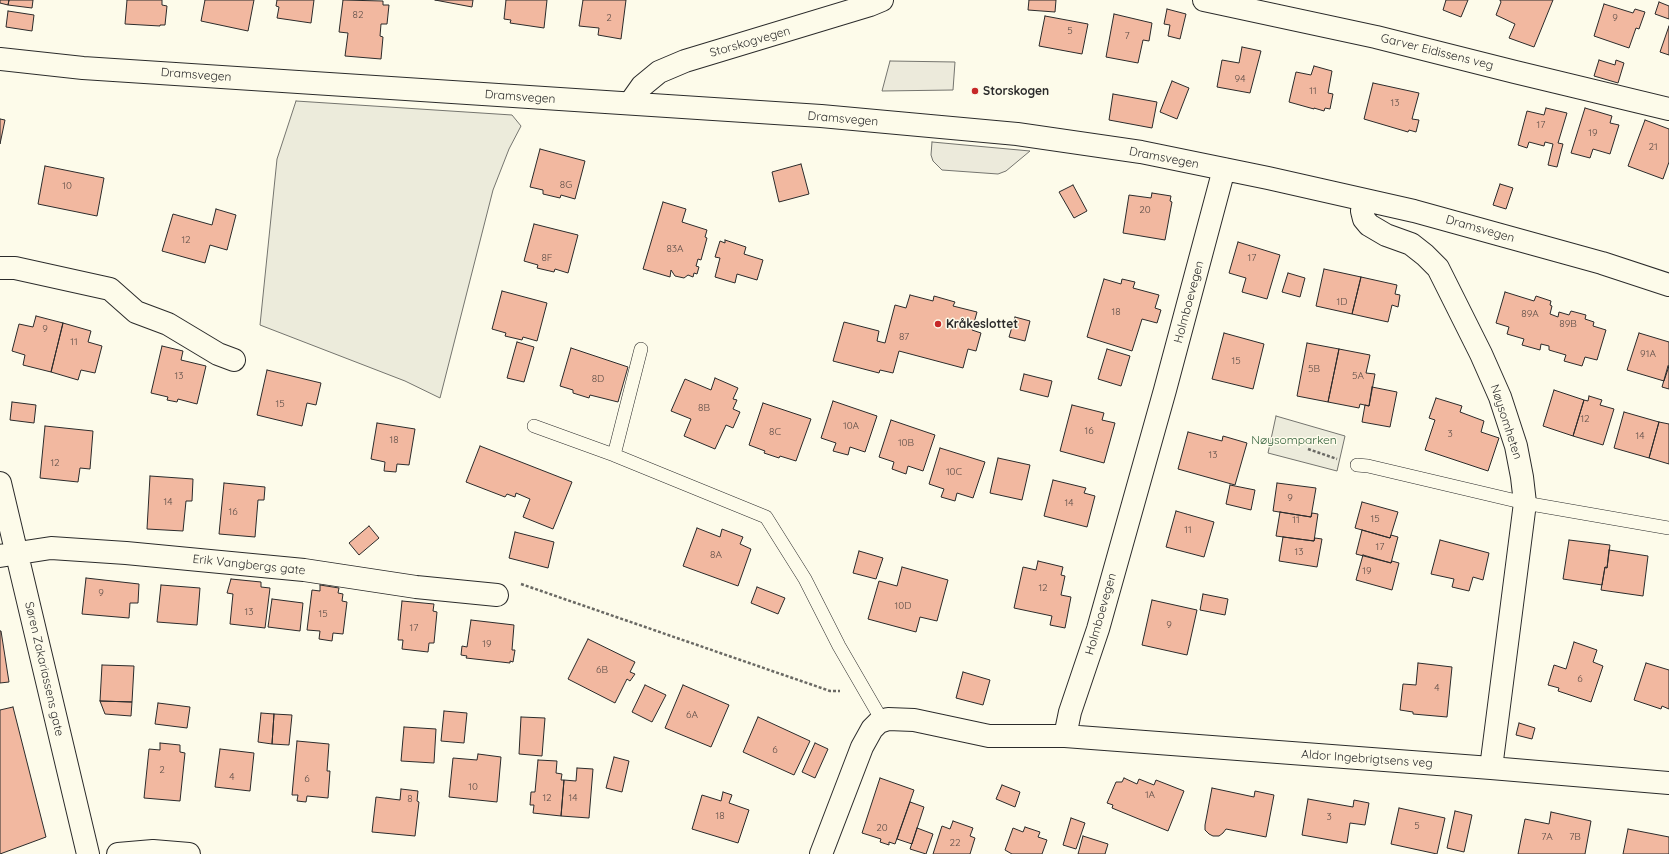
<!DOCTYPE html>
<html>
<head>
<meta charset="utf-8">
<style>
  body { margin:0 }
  canvas { display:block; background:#fdfbea }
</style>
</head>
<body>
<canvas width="1669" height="854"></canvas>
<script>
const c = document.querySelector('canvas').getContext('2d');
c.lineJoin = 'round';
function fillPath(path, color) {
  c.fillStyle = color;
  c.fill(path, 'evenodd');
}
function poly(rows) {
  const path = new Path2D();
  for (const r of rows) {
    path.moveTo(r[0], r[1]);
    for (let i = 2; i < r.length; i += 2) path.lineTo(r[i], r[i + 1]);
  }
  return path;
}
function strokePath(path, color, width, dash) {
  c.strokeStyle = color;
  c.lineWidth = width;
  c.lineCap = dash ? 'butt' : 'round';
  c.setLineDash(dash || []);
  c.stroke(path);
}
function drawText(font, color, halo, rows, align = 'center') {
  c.font = font + ' Quicksand,sans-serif';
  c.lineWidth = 3;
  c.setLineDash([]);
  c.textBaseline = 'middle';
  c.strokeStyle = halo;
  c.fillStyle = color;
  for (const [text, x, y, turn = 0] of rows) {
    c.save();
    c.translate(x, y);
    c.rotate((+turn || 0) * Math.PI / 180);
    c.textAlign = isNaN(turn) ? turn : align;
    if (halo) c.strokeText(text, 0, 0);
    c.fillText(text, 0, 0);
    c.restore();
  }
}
const green = poly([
  [296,101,512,115,521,126,509,149,493,190,440,398,405,381,260,325,277,159,296,101],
  [1276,416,1345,436,1337,471,1268,453,1276,416]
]);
fillPath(green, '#ecebdb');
strokePath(green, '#74746e', 1);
const parking = poly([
  [890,61,955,62,953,90,882,91,890,61],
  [932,142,1030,151,1006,171,998,174,942,170,933,161,931,155,932,142]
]);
fillPath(parking, '#eceadb');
strokePath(parking, '#74746e', 1);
const building = poly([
  [0,0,9,0,8,5,0,3,0,0],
  [9,0,33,0,32,8,8,5,9,0],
  [127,0,162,0,162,5,167,6,165,25,160,25,160,26,125,24,127,0],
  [205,0,254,0,248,31,201,21,205,0],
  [277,0,314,0,311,23,277,18,279,7,276,6,277,0],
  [343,0,383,1,383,5,389,5,387,24,381,24,380,36,383,37,381,59,345,56,348,33,339,32,343,0],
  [435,0,473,0,472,7,435,0],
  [506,0,547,0,544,28,510,23,511,20,504,19,506,0],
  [583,0,626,0,621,39,598,35,599,28,579,26,583,0],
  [1029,0,1056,0,1055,12,1028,10,1029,0],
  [1446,0,1468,0,1461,17,1443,10,1446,0],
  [1500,0,1553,0,1534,47,1509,38,1515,24,1496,15,1501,2,1500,0],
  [1659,2,1669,6,1669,19,1655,14,1659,2],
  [1604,4,1633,13,1635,9,1645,12,1639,29,1636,28,1629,48,1594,36,1604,4],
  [1167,9,1186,14,1180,39,1168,36,1170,25,1164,24,1167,9],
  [8,11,34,15,32,31,6,27,8,11],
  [1114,14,1152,23,1149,41,1143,40,1138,63,1106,57,1114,14],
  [1045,16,1088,24,1082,54,1039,46,1045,16],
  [1669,26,1669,55,1660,52,1669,26],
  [1242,47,1261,51,1250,93,1217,87,1222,60,1239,63,1242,47],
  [1599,60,1615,65,1616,60,1624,63,1618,83,1594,76,1599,60],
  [1314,66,1332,71,1328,93,1333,94,1330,109,1325,108,1324,111,1314,108,1314,109,1289,102,1296,72,1311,75,1314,66],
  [1172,81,1189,88,1177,119,1160,112,1172,81],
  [1373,83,1419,93,1412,119,1419,120,1416,132,1409,130,1408,132,1364,119,1373,83],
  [1113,94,1157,102,1152,128,1109,120,1113,94],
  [1546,108,1567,113,1558,143,1563,144,1557,167,1548,165,1553,144,1545,142,1544,146,1529,142,1527,148,1518,145,1527,111,1544,115,1546,108],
  [1585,108,1612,116,1610,123,1619,125,1610,154,1593,149,1590,158,1571,153,1585,108],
  [0,119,5,120,0,144,0,119],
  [1645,120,1669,129,1669,162,1663,179,1628,166,1645,120],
  [540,149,585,161,575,199,561,195,560,198,543,194,543,190,530,187,540,149],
  [801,164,809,194,779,202,772,172,801,164],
  [45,166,104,178,97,216,38,204,45,166],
  [1500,184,1513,188,1506,209,1493,205,1500,184],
  [1073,185,1087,211,1074,218,1059,192,1073,185],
  [1152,193,1171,196,1170,201,1172,202,1165,240,1123,233,1129,195,1151,198,1152,193],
  [663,202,686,209,682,222,707,230,705,237,707,238,701,260,698,259,696,266,699,267,697,274,694,273,693,277,688,275,684,278,675,276,671,270,670,277,643,269,663,202],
  [216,209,236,215,227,250,210,245,205,263,162,251,173,214,212,225,216,209],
  [534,224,578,235,568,273,555,269,554,272,537,268,538,265,524,261,534,224],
  [725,240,746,247,744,254,763,260,757,280,737,274,735,283,715,277,720,258,715,257,720,241,725,243,725,240],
  [1238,242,1280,255,1267,299,1242,292,1246,278,1229,273,1238,242],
  [1324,269,1361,277,1352,314,1316,306,1324,269],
  [1288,273,1305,278,1300,297,1282,292,1288,273],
  [1361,277,1397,285,1395,294,1400,295,1398,307,1392,305,1388,322,1352,314,1361,277],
  [1104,279,1121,284,1122,279,1135,282,1133,288,1159,295,1155,308,1161,310,1157,323,1142,319,1132,351,1087,337,1104,279],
  [502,291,547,303,537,341,523,337,522,340,505,336,506,333,492,329,502,291],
  [1505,292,1534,301,1536,296,1551,301,1550,305,1552,306,1550,314,1558,317,1559,312,1569,315,1571,311,1586,315,1585,319,1594,322,1593,326,1606,330,1597,360,1585,357,1582,366,1564,361,1566,355,1549,350,1549,346,1541,344,1540,350,1522,345,1524,339,1507,334,1509,327,1496,323,1505,292],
  [910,295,933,301,934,296,955,302,953,306,977,312,972,330,981,333,976,351,968,349,963,368,899,351,893,373,880,370,879,373,833,361,844,322,879,331,877,341,885,343,895,305,906,308,910,295],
  [36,316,63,323,51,372,23,365,25,355,12,351,19,324,33,327,36,316],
  [1015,317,1030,321,1025,341,1009,337,1015,317],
  [63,323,91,331,88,342,102,346,95,373,81,370,78,380,51,372,63,323],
  [1224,333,1264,344,1253,389,1212,379,1224,333],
  [1639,333,1669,342,1669,366,1664,381,1627,370,1639,333],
  [517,342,534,347,524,382,507,378,517,342],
  [1307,343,1339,349,1328,402,1297,396,1307,343],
  [162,346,183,351,181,360,206,366,197,404,178,399,177,402,167,400,168,397,151,393,162,346],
  [571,348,628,367,618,402,590,395,589,398,573,393,573,390,560,386,571,348],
  [1107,349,1130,356,1121,386,1098,379,1107,349],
  [1339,349,1370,355,1366,373,1375,374,1369,406,1360,404,1359,408,1328,402,1339,349],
  [1668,366,1669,366,1669,389,1662,387,1668,366],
  [267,370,321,383,316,405,307,403,302,426,257,415,267,370],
  [1024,374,1052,381,1048,397,1020,390,1024,374],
  [715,378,738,388,733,399,737,400,733,409,740,412,733,428,726,425,715,449,684,436,691,419,671,411,685,379,711,390,715,378],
  [1372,387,1397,392,1390,427,1362,422,1365,405,1369,406,1372,387],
  [1554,390,1584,400,1573,436,1543,426,1554,390],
  [1589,396,1602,400,1600,405,1614,409,1603,445,1573,436,1584,400,1588,401,1589,396],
  [1436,398,1462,406,1460,412,1484,421,1481,432,1499,438,1488,471,1425,450,1435,420,1429,418,1436,398],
  [833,401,877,416,865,452,850,447,848,455,833,451,836,443,821,438,833,401],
  [12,402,36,405,34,423,10,420,12,402],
  [763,403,811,419,796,461,780,456,779,458,764,453,765,451,749,445,763,403],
  [1072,405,1104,413,1102,420,1115,423,1104,463,1060,451,1072,405],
  [1624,412,1659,422,1649,458,1614,448,1624,412],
  [891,420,935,435,923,471,908,466,906,474,892,469,894,462,879,457,891,420],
  [1659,422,1669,424,1669,464,1649,458,1659,422],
  [377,423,415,429,409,465,397,464,396,472,384,471,385,462,371,459,377,423],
  [45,426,93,431,90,469,80,468,78,482,40,478,45,426],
  [1188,432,1222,441,1223,436,1247,443,1235,485,1178,469,1188,432],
  [480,446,572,482,553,529,523,517,530,499,516,493,515,497,507,494,505,497,466,482,480,446],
  [940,448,985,462,973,498,957,493,955,501,941,497,944,489,929,484,940,448],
  [998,458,1030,465,1022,500,990,493,998,458],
  [150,476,193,479,192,501,186,501,183,531,147,529,150,476],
  [1053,480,1086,488,1084,493,1095,496,1087,527,1044,516,1053,480],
  [224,483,265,487,264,500,258,500,255,537,219,534,224,483],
  [1277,483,1316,488,1311,517,1273,511,1277,483],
  [1230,485,1255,490,1251,510,1226,504,1230,485],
  [1362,502,1398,512,1390,538,1355,528,1362,502],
  [1176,511,1214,522,1204,557,1166,547,1176,511],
  [1280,512,1311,517,1312,513,1318,514,1314,541,1276,536,1280,512],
  [369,526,379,538,359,555,349,543,369,526],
  [697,528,720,537,722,529,743,537,740,544,751,549,738,586,683,566,697,528],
  [1362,530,1390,538,1391,535,1398,537,1391,563,1356,554,1362,530],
  [515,532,554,542,548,568,509,558,515,532],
  [1283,537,1314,541,1315,538,1322,539,1317,567,1279,561,1283,537],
  [1440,540,1489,553,1483,580,1473,577,1469,591,1452,587,1454,579,1431,574,1440,540],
  [1569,540,1610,545,1607,568,1605,567,1602,585,1563,579,1569,540],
  [1609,550,1648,556,1643,596,1601,590,1605,567,1607,568,1609,550],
  [859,551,883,558,876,579,853,573,859,551],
  [1363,555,1391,563,1392,561,1399,563,1392,590,1356,580,1363,555],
  [1038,561,1063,567,1061,575,1065,576,1061,595,1071,597,1065,628,1050,625,1052,616,1014,608,1023,567,1036,570,1038,561],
  [902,567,948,580,937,621,920,617,916,632,868,619,879,581,897,586,902,567],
  [86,578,139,584,138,603,130,603,129,618,82,614,86,578],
  [231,579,261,582,261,587,270,588,265,628,230,624,233,594,227,593,231,579],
  [161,585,200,588,197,625,157,622,161,585],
  [320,585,339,588,338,593,343,594,342,601,347,602,343,634,333,633,332,641,319,639,320,631,307,630,312,590,320,591,320,585],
  [757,587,785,598,778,614,751,603,757,587],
  [1203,594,1228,599,1225,615,1200,610,1203,594],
  [272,599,303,603,300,631,268,627,272,599],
  [1152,600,1197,610,1187,655,1142,645,1152,600],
  [402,601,434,604,433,611,437,612,434,643,429,643,428,652,402,649,403,640,398,640,402,601],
  [471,620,514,625,512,650,515,650,513,662,510,661,510,663,466,658,467,656,461,655,462,646,467,647,471,620],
  [0,631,1,631,9,682,0,683,0,631],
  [588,639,635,662,630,672,635,674,630,681,627,679,615,703,568,679,588,639],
  [1574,642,1597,650,1593,662,1603,666,1591,702,1558,691,1559,688,1548,685,1554,665,1566,669,1574,642],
  [1418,663,1452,667,1447,717,1413,714,1413,712,1400,710,1403,684,1416,685,1418,663],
  [1646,663,1669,670,1669,709,1662,706,1661,709,1634,700,1646,663],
  [102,665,134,666,132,702,100,701,102,665],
  [963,672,990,680,983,705,956,698,963,672],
  [645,685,666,695,652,722,632,712,645,685],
  [683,685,729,705,711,747,665,728,683,685],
  [100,701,132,702,131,716,105,714,100,701],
  [158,703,190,707,187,728,155,724,158,703],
  [13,707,46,837,0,854,0,710,13,707],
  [444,711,467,713,464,743,441,741,444,711],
  [261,713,274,714,272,744,258,742,261,713],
  [274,714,292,715,289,745,272,744,274,714],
  [521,717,545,718,542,756,519,754,521,717],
  [758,717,810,741,794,775,743,752,758,717],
  [1519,723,1535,728,1532,739,1516,735,1519,723],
  [404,727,436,729,434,763,401,761,404,727],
  [297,741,329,744,327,771,330,771,328,798,307,796,306,802,297,801,298,795,292,795,297,741],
  [160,743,180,745,180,752,185,753,180,801,144,798,149,749,160,750,160,743],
  [815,743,828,749,815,778,802,772,815,743],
  [220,749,254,753,250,791,215,787,220,749],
  [478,754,501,757,497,802,449,797,453,758,477,760,478,754],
  [614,757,629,761,622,792,606,788,614,757],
  [538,760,557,761,556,773,562,774,561,780,564,780,561,816,533,813,534,805,530,805,531,792,535,792,538,760],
  [577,768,593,769,589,818,561,816,564,780,576,781,577,768],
  [880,778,914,790,895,844,889,842,889,845,880,842,881,839,862,833,880,778],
  [1124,778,1137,784,1139,779,1154,785,1156,780,1184,791,1168,831,1112,808,1113,805,1107,803,1116,782,1122,782,1124,778],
  [1002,785,1020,792,1015,807,996,799,1002,785],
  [1212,788,1254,797,1255,791,1274,795,1266,837,1226,829,1223,833,1219,836,1213,836,1209,834,1205,830,1205,825,1212,788],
  [401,789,418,791,417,801,419,802,415,836,372,832,376,797,400,800,401,789],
  [723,792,732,795,729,803,749,810,738,843,692,829,702,795,721,801,723,792],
  [1308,799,1353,807,1354,800,1369,803,1365,825,1350,823,1347,843,1302,835,1308,799],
  [910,802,924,807,912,844,897,839,910,802],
  [1399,808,1445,818,1437,854,1391,844,1399,808],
  [1455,811,1472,815,1464,852,1447,848,1455,811],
  [1551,812,1591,821,1585,854,1518,854,1525,819,1549,824,1551,812],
  [1071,818,1085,823,1076,849,1063,845,1071,818],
  [953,821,973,828,970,836,975,838,970,854,933,854,942,826,950,829,953,821],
  [1025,827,1040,832,1038,837,1047,840,1042,854,1012,854,1005,850,1013,828,1023,832,1025,827],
  [917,828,933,834,926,854,910,849,917,828],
  [1628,829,1669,837,1669,854,1623,854,1628,829],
  [1083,836,1108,844,1105,854,1078,854,1083,836]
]);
fillPath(building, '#f2b8a0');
strokePath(building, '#2b2b2b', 1);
const lane = poly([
  [641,349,614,455,766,517,805,579,839,646,883,722],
  [534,426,614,455],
  [1357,465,1368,466,1525,503,1669,528]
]);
const street = poly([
  [1204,0,1376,37,1515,72,1669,109],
  [0,59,83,68,821,116,1017,134,1141,152,1268,178,1414,211,1602,263,1669,285],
  [630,103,642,86,659,72,685,61,870,5,882,0],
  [1364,200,1362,211,1364,219,1369,225,1386,235,1411,244,1425,255,1438,268,1481,354,1500,397,1516,446,1522,477,1525,503,1491,768],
  [0,268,15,268,110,289,136,312,168,324,218,354,234,360],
  [0,483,88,854],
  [0,556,51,548,126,553,304,570,416,587,497,595],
  [1065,736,1491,768,1669,783],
  [118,854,153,851,189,854],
  [821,854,862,747,872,729,879,722,888,719,914,720,989,736,1065,736,1070,712,1098,629,1165,390,1224,169]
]);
strokePath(lane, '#2b2b2b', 14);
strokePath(street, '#2b2b2b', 24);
strokePath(poly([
  [1308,449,1337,459],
  [521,584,830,691,840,691]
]), '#6a6964', 2.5, [3, 2]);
strokePath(lane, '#fdfbea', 13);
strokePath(street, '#fdfbea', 22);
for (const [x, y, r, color] of [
  [975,91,4,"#c62828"],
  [938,324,4,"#c62828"]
]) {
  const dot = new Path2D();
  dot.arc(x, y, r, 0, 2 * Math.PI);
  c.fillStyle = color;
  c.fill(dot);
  strokePath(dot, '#fdfbea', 1.5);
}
drawText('10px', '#5d4e48', null, [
  ["82",358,15],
  ["2",609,18],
  ["9",1615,18],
  ["5",1070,31],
  ["7",1127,36],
  ["94",1240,79],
  ["11",1313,91],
  ["13",1395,103],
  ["17",1541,125],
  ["19",1593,133],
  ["21",1653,147],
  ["8G",566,185],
  ["10",67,186],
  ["20",1145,210],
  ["12",186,240],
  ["83A",675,249],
  ["8F",547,258],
  ["17",1252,258],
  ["1D",1342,302],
  ["18",1116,312],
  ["89A",1530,314],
  ["89B",1568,324],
  ["9",45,329],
  ["87",904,337],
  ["11",74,342],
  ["91A",1648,354],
  ["15",1236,361],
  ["5B",1314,369],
  ["13",179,376],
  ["5A",1358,376],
  ["8D",598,379],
  ["15",280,404],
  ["8B",704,408],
  ["12",1585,419],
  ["10A",851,426],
  ["16",1089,431],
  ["8C",775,432],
  ["3",1450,434],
  ["14",1640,436],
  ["18",394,440],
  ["10B",906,443],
  ["13",1213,455],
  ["12",55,463],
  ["10C",954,472],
  ["9",1290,498],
  ["14",168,502],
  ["14",1069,503],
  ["16",233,512],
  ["15",1375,519],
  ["11",1296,520],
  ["11",1188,530],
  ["17",1380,547],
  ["13",1299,552],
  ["8A",716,555],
  ["19",1367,571],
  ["12",1043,588],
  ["9",101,593],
  ["10D",903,606],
  ["13",249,612],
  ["15",323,614],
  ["9",1169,625],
  ["17",414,628],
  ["19",487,644],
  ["6B",602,670],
  ["6",1580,679],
  ["4",1437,688],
  ["6A",692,715],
  ["6",775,750],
  ["2",162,770],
  ["4",232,777],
  ["6",307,779],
  ["10",473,787],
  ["1A",1150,795],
  ["12",547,798],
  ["14",573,798],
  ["8",410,799],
  ["18",720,816],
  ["3",1329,817],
  ["5",1417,826],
  ["20",882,828],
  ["7A",1547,837],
  ["7B",1575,837],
  ["22",955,843]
]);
drawText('12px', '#2b2b2b', '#fdfbea', [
  ["Storskogvegen",750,42,-16],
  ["Garver Eidissens veg",1437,52,14],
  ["Dramsvegen",196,75,4],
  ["Dramsvegen",520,97,4],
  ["Dramsvegen",843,119,5],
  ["Dramsvegen",1164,158,11],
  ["Dramsvegen",1480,229,16],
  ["Holmboevegen",1189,302,-75],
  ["Nøysomheten",1506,422,72],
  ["Erik Vangbergs gate",249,565,6],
  ["Holmboevegen",1101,614,-74],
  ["Søren Zakariassens gate",44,669,77],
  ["Aldor Ingebrigtsens veg",1367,759,4]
]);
drawText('bold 12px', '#2b2b2b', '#fdfbea', [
  ["Storskogen",983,91],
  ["Kråkeslottet",946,324]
], 'left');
drawText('12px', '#34623c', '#fdfbea', [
  ["Nøysomparken",1294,440]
]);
</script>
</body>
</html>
